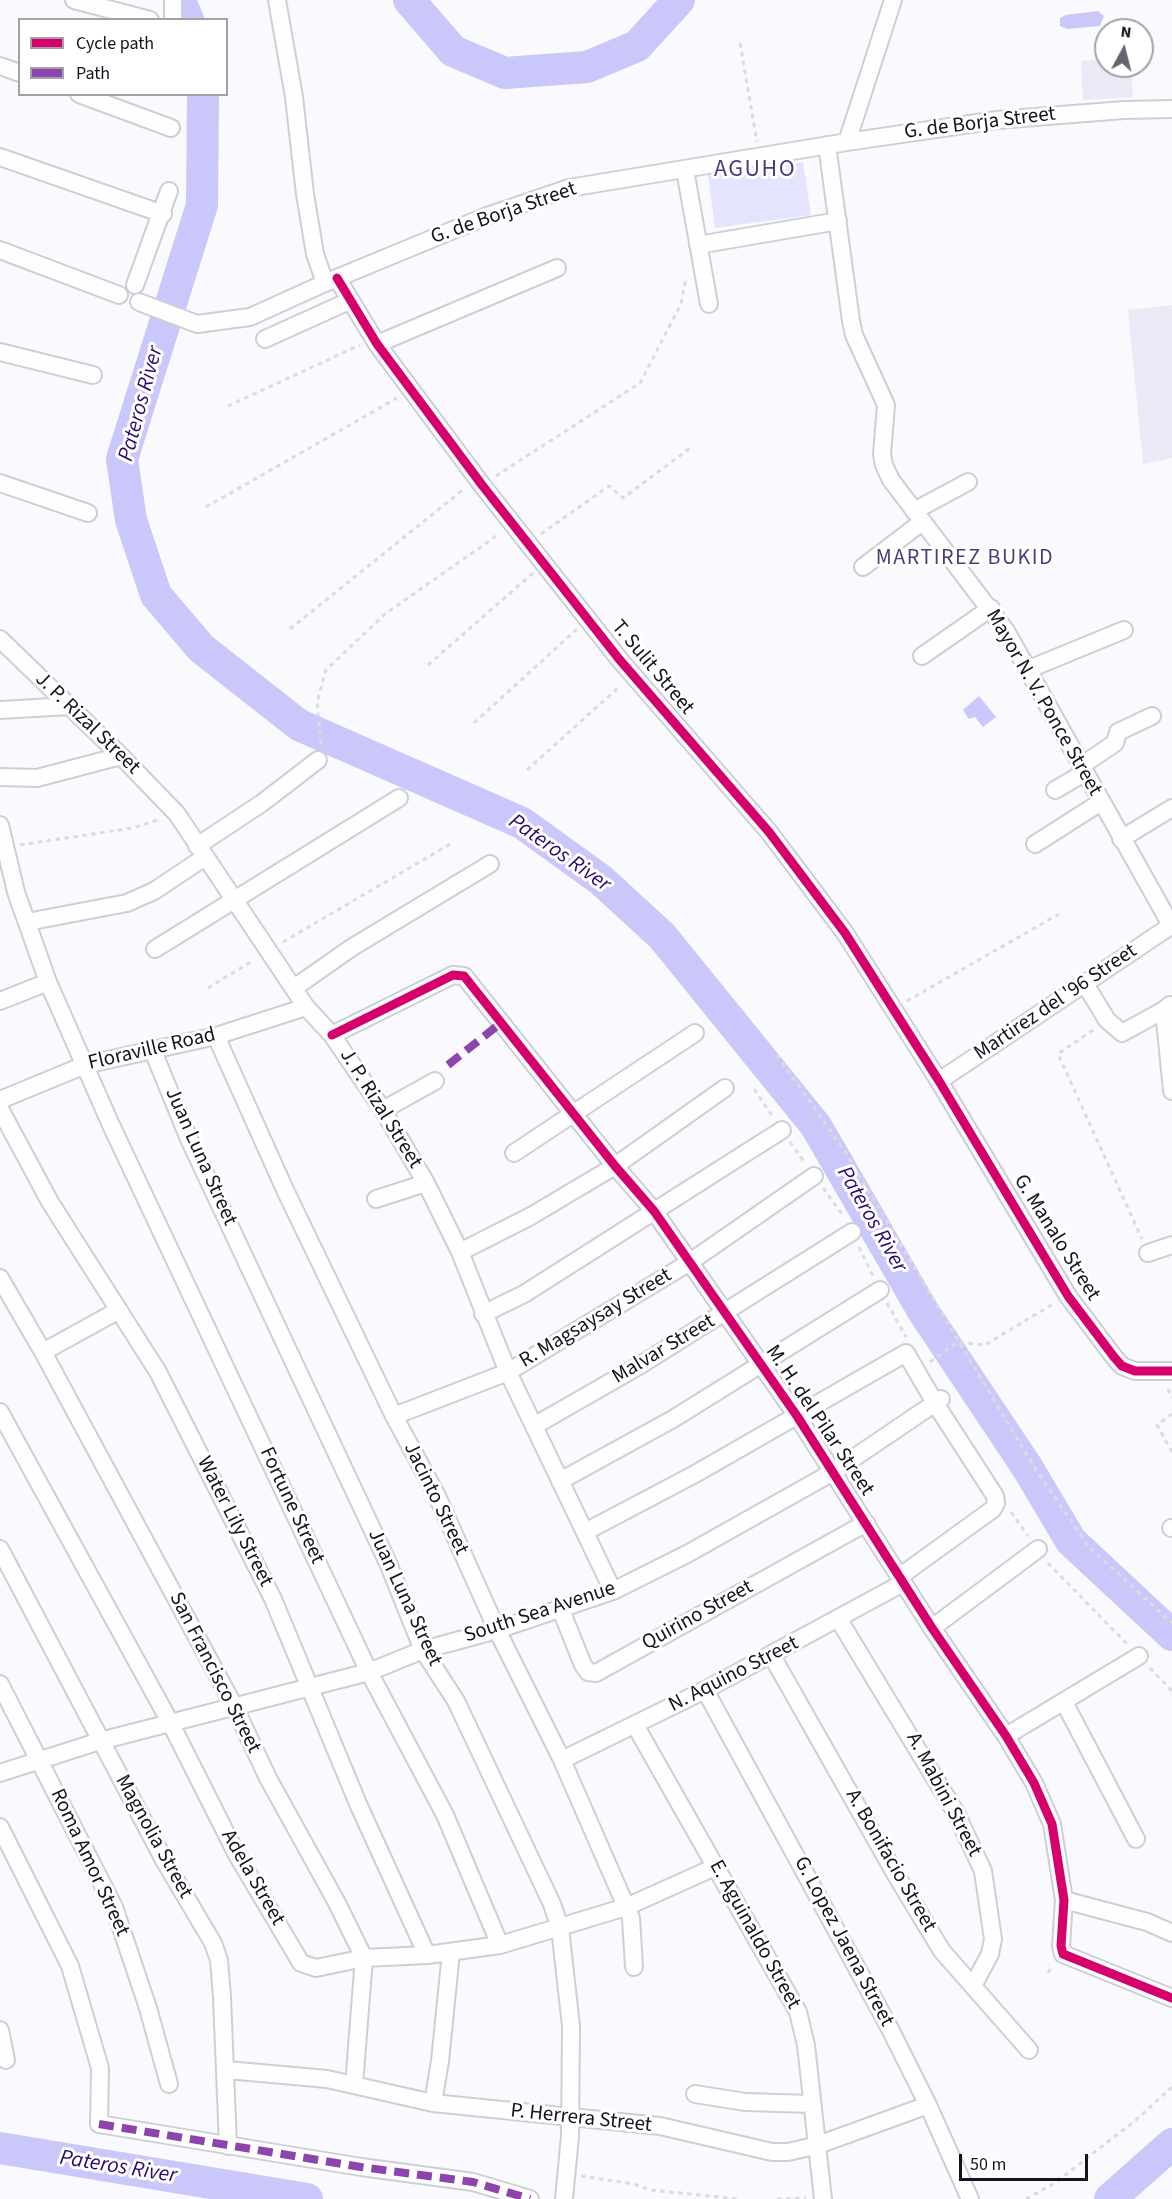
<!DOCTYPE html>
<html>
<head>
<meta charset="utf-8">
<style>
  body { margin:0 }
  #map { position:relative; width:1172px; height:2199px; overflow:hidden; background:#f9f9fe; font-family:"Source Sans 3",sans-serif }
  canvas { display:block }
  .legend { position:absolute; left:18px; top:18px; width:210px; height:78px; box-sizing:border-box; background:#fff; border:2px solid #a1a1a6; margin:0; padding:8px 10px; list-style:none; font-size:18px; color:#141420 }
  .legend li { display:flex; align-items:center; gap:12px; height:30px }
  .legend b { width:30px; border:2px solid #a1a1a6 }
  .north { position:absolute; left:1094px; top:18px; width:60px; height:60px; box-sizing:border-box; background:#fff; border:2px solid #a1a1a6; border-radius:50%; rotate:7deg; font-size:16px; font-weight:700; line-height:24px; text-align:center; color:#141420 }
  .north::after { content:''; display:block; margin:auto; width:21px; height:27px; background:#64646e; clip-path:polygon(50% 0,100% 100%,50% 72%,0 100%) }
  .scale { position:absolute; left:959px; top:2154px; width:129px; height:27px; box-sizing:border-box; border:3px solid #141420; border-top:0; padding-left:8px; font-size:18px; line-height:21px; white-space:nowrap; color:#141420; -webkit-text-stroke:4px #fff; paint-order:stroke }
</style>
</head>
<body>
<div id="map">
<canvas width="1172" height="2199"></canvas>
<ul class="legend">
<li><b style="height:8px;background:#d6006c"></b>Cycle path</li>
<li><b style="height:8px;background:#8e44ad"></b>Path</li>
</ul>
<div class="north">N</div>
<div class="scale">50 m</div>
</div>
<script>
const c = document.querySelector('canvas').getContext('2d');
c.lineJoin = 'round';
function fillPath(path, color) {
  c.fillStyle = color;
  c.fill(path, 'evenodd');
}
function poly(rows) {
  const path = new Path2D();
  for (const r of rows) {
    path.moveTo(r[0], r[1]);
    for (let i = 2; i < r.length; i += 2) path.lineTo(r[i], r[i + 1]);
  }
  return path;
}
function strokePath(path, color, width, dash) {
  c.strokeStyle = color;
  c.lineWidth = width;
  c.lineCap = dash ? 'butt' : 'round';
  c.setLineDash(dash || []);
  c.stroke(path);
}
function drawText(font, color, halo, rows, align = 'center') {
  c.font = font + ' "Source Sans 3",sans-serif';
  c.lineWidth = 6;
  c.setLineDash([]);
  c.textBaseline = 'middle';
  c.strokeStyle = halo;
  c.fillStyle = color;
  for (const [text, x, y, turn = 0] of rows) {
    c.save();
    c.translate(x, y);
    c.rotate((+turn || 0) * Math.PI / 180);
    c.textAlign = isNaN(turn) ? turn : align;
    if (halo) c.strokeText(text, 0, 0);
    c.fillText(text, 0, 0);
    c.restore();
  }
}
fillPath(poly([
  [1106,59,1106,66,1131,66,1133,97,1083,100,1081,61],
  [1172,305,1172,458,1143,464,1128,310]
]), '#eaeaf6');
fillPath(poly([
  [803,162,811,215,715,228,708,175]
]), '#e5e4fe');
fillPath(poly([
  [1098,11,1104,16,1100,26,1067,29,1060,26,1060,18,1066,15],
  [979,696,996,717,983,727,975,717,969,719,963,710]
]), '#cac7fa');
strokePath(poly([
  [180,0,188,20],
  [409,0,453,51,505,73,587,67,637,46,679,0],
  [203,94,202,205,122,459,131,520,156,595,201,648,299,725,522,823,601,880,662,936,816,1126,923,1311,1027,1467,1071,1541,1172,1635],
  [0,2148,307,2199],
  [1110,2199,1172,2144]
]), '#cac7fa', 32);
const minor = poly([
  [74,0,150,20],
  [277,0,294,97,305,194,315,254,325,283],
  [173,20,173,0],
  [0,66,20,73],
  [79,94,171,128],
  [847,142,893,0],
  [827,145,851,321,854,335,886,405,882,454,884,465,891,480,1006,631,1171,925],
  [0,157,163,214],
  [685,170,709,304],
  [698,245,838,221],
  [0,250,119,295],
  [337,278,377,344,482,485,619,659,769,832,845,933,939,1081,1068,1296,1114,1357,1122,1366,1135,1371,1172,1371],
  [135,285,169,191],
  [139,302,197,324,250,317,325,283,487,216,569,188,847,142,997,120,1124,110,1172,109],
  [265,339,349,301],
  [377,344,557,268],
  [0,352,93,375],
  [0,483,88,513],
  [914,511,968,482],
  [863,567,922,522],
  [0,639,121,756,177,814,306,1007,332,1035,383,1110,426,1183,460,1252,508,1372,613,1591],
  [922,656,991,608],
  [1029,669,1124,630],
  [0,710,70,706],
  [1081,766,1115,743,1118,732,1152,716],
  [0,777,37,778,121,756],
  [1055,790,1084,773],
  [0,825,16,892,48,982,111,1125,369,1672,445,1815,500,1945],
  [1121,839,1172,808],
  [1035,844,1101,802],
  [197,846,262,803,318,760],
  [27,922,127,903,154,891,205,857],
  [155,949,399,798],
  [1085,984,1107,1020,1122,1033,1164,1010],
  [294,988,351,948,490,864],
  [0,1001,48,982],
  [1170,1005,1164,1010,1172,1091],
  [332,1035,453,975,464,976,615,1166,654,1211,797,1416,932,1628,1006,1736,1034,1783,1052,1824,1064,1900,1061,1946,1063,1954,1172,1998],
  [216,1036,286,1192,394,1416,437,1496,497,1630,562,1760,631,1918,634,1967],
  [153,1051,189,1139,388,1563,423,1650,456,1701,552,1904,560,1928,571,2026,570,2136,564,2199],
  [939,1081,1172,925],
  [0,1100,85,1065,216,1036,306,1007],
  [0,1109,50,1202,158,1372,273,1599,359,1806,427,1955],
  [383,1110,435,1081],
  [514,1153,695,1033],
  [376,1199,426,1183],
  [460,1252,531,1216,615,1166,725,1088],
  [1148,1253,1172,1245],
  [0,1278,43,1352,234,1706,268,1778,337,1903,364,1958,354,2085],
  [483,1314,524,1294,782,1130],
  [43,1352,119,1310],
  [0,1412,170,1722,237,1855,301,1963,316,1968,364,1958,427,1955,500,1945,626,1907,715,1867],
  [394,1416,508,1372,690,1262,814,1176],
  [534,1426,642,1364,852,1232],
  [560,1481,673,1419,880,1290],
  [1171,1528,1172,1528],
  [585,1532,695,1474,906,1353,935,1403,995,1496,996,1503,993,1509,899,1577],
  [0,1549,165,1862,213,1943,219,1960,222,1997,228,2146],
  [561,1610,583,1665,588,1672,596,1673,866,1523],
  [839,1620,956,1813,983,1871,993,1939,990,1954,974,1984],
  [932,1628,1038,1549],
  [772,1656,896,1875,942,1951,1029,2050],
  [0,1684,114,1907,148,2008,169,2084],
  [705,1690,888,2025,928,2105,970,2199],
  [1064,1702,1136,1839],
  [635,1725,798,2012,806,2045,823,2199],
  [1006,1736,1139,1656],
  [562,1760,705,1690,903,1583],
  [0,1773,100,1741,369,1672,423,1650,497,1630,613,1591,687,1554,833,1472,941,1399],
  [0,1827,70,1966,100,2068,99,2124,361,2167,473,2182,530,2199],
  [1064,1900,1147,1922,1172,1933],
  [0,2030,6,2060],
  [227,2070,327,2079,433,2103,660,2126,772,2152,788,2152,818,2145,928,2105],
  [695,2094,745,2102,812,2104],
  [433,2103,440,2061,451,1952]
]);
strokePath(minor, '#ceced6', 20);
strokePath(poly([
  [740,43,757,142],
  [228,406,360,345],
  [496,476,640,383,681,304,686,278],
  [206,507,397,398],
  [541,534,609,486,623,498,693,446],
  [290,629,464,489],
  [428,665,533,573],
  [474,723,577,629],
  [321,744,317,702,326,670,385,614,499,534],
  [527,770,620,686],
  [20,845,132,828,161,819],
  [283,942,452,843],
  [208,988,254,960],
  [907,1001,1059,914],
  [1093,1030,1058,1054,1142,1239],
  [777,1055,844,1150,1036,1470,1089,1547,1172,1623],
  [754,1089,773,1117],
  [790,1142,805,1163],
  [823,1188,844,1217],
  [859,1247,873,1276],
  [887,1303,906,1337],
  [930,1362,958,1342,985,1345,1053,1304],
  [1168,1389,1172,1398],
  [1172,1414,1157,1425,1172,1452],
  [1011,1512,1028,1536],
  [1048,1563,1127,1644],
  [1150,1668,1172,1691],
  [1048,1973,1052,1966],
  [581,2176,634,2184,650,2190,739,2199],
  [777,2199,806,2198],
  [1026,2199,1055,2183,1136,2120,1172,2087]
]), '#dcdcdf', 3, [4.5, 4.5]);
strokePath(minor, '#fefeff', 16);
strokePath(poly([
  [448,1065,502,1022],
  [99,2124,361,2167,473,2182,530,2199]
]), '#8e44ad', 8, [15, 8]);
strokePath(poly([
  [337,278,377,344,482,485,619,659,769,832,845,933,939,1081,1068,1296,1114,1357,1122,1366,1135,1371,1172,1371],
  [332,1035,453,975,464,976,615,1166,654,1211,797,1416,932,1628,1006,1736,1034,1783,1052,1824,1064,1900,1061,1946,1063,1954,1172,1998]
]), '#d6006c', 9);
drawText('21px', '#141420', '#fff', [
  ["G. de Borja Street",980,124,-7],
  ["G. de Borja Street",504,214,-19],
  ["T. Sulit Street",652,668,50],
  ["Mayor N. V. Ponce Street",1043,703,60],
  ["J. P. Rizal Street",87,724,44],
  ["Martirez del '96 Street",1056,1003,-34],
  ["Floraville Road",152,1050,-13],
  ["J. P. Rizal Street",380,1109,58],
  ["Juan Luna Street",200,1157,66],
  ["G. Manalo Street",1056,1238,58],
  ["R. Magsaysay Street",596,1319,-31],
  ["Malvar Street",664,1350,-31],
  ["M. H. del Pilar Street",819,1421,56],
  ["Jacinto Street",435,1499,64],
  ["Fortune Street",291,1506,65],
  ["Water Lily Street",234,1522,63],
  ["Juan Luna Street",404,1598,65],
  ["South Sea Avenue",540,1613,-18],
  ["Quirino Street",698,1616,-29],
  ["San Francisco Street",214,1673,63],
  ["N. Aquino Street",734,1675,-27],
  ["A. Mabini Street",943,1795,62],
  ["Magnolia Street",153,1837,61],
  ["A. Bonifacio Street",890,1861,60],
  ["Roma Amor Street",89,1863,65],
  ["Adela Street",252,1878,60],
  ["E. Aguinaldo Street",754,1935,61],
  ["G. Lopez Jaena Street",843,1942,62],
  ["P. Herrera Street",581,2119,6]
]);
drawText('italic 22px', '#2c0971', '#fff', [
  ["Pateros River",142,404,-75],
  ["Pateros River",559,854,35],
  ["Pateros River",871,1220,60],
  ["Pateros River",118,2168,9]
]);
c.letterSpacing = '1.5px';
drawText('22px', '#473f7d', '#fff', [
  ["MARTIREZ BUKID",965,559]
]);
c.letterSpacing = '0px';
c.letterSpacing = '1.5px';
drawText('24px', '#473f7d', '#fff', [
  ["AGUHO",755,171]
]);
c.letterSpacing = '0px';
</script>
</body>
</html>
